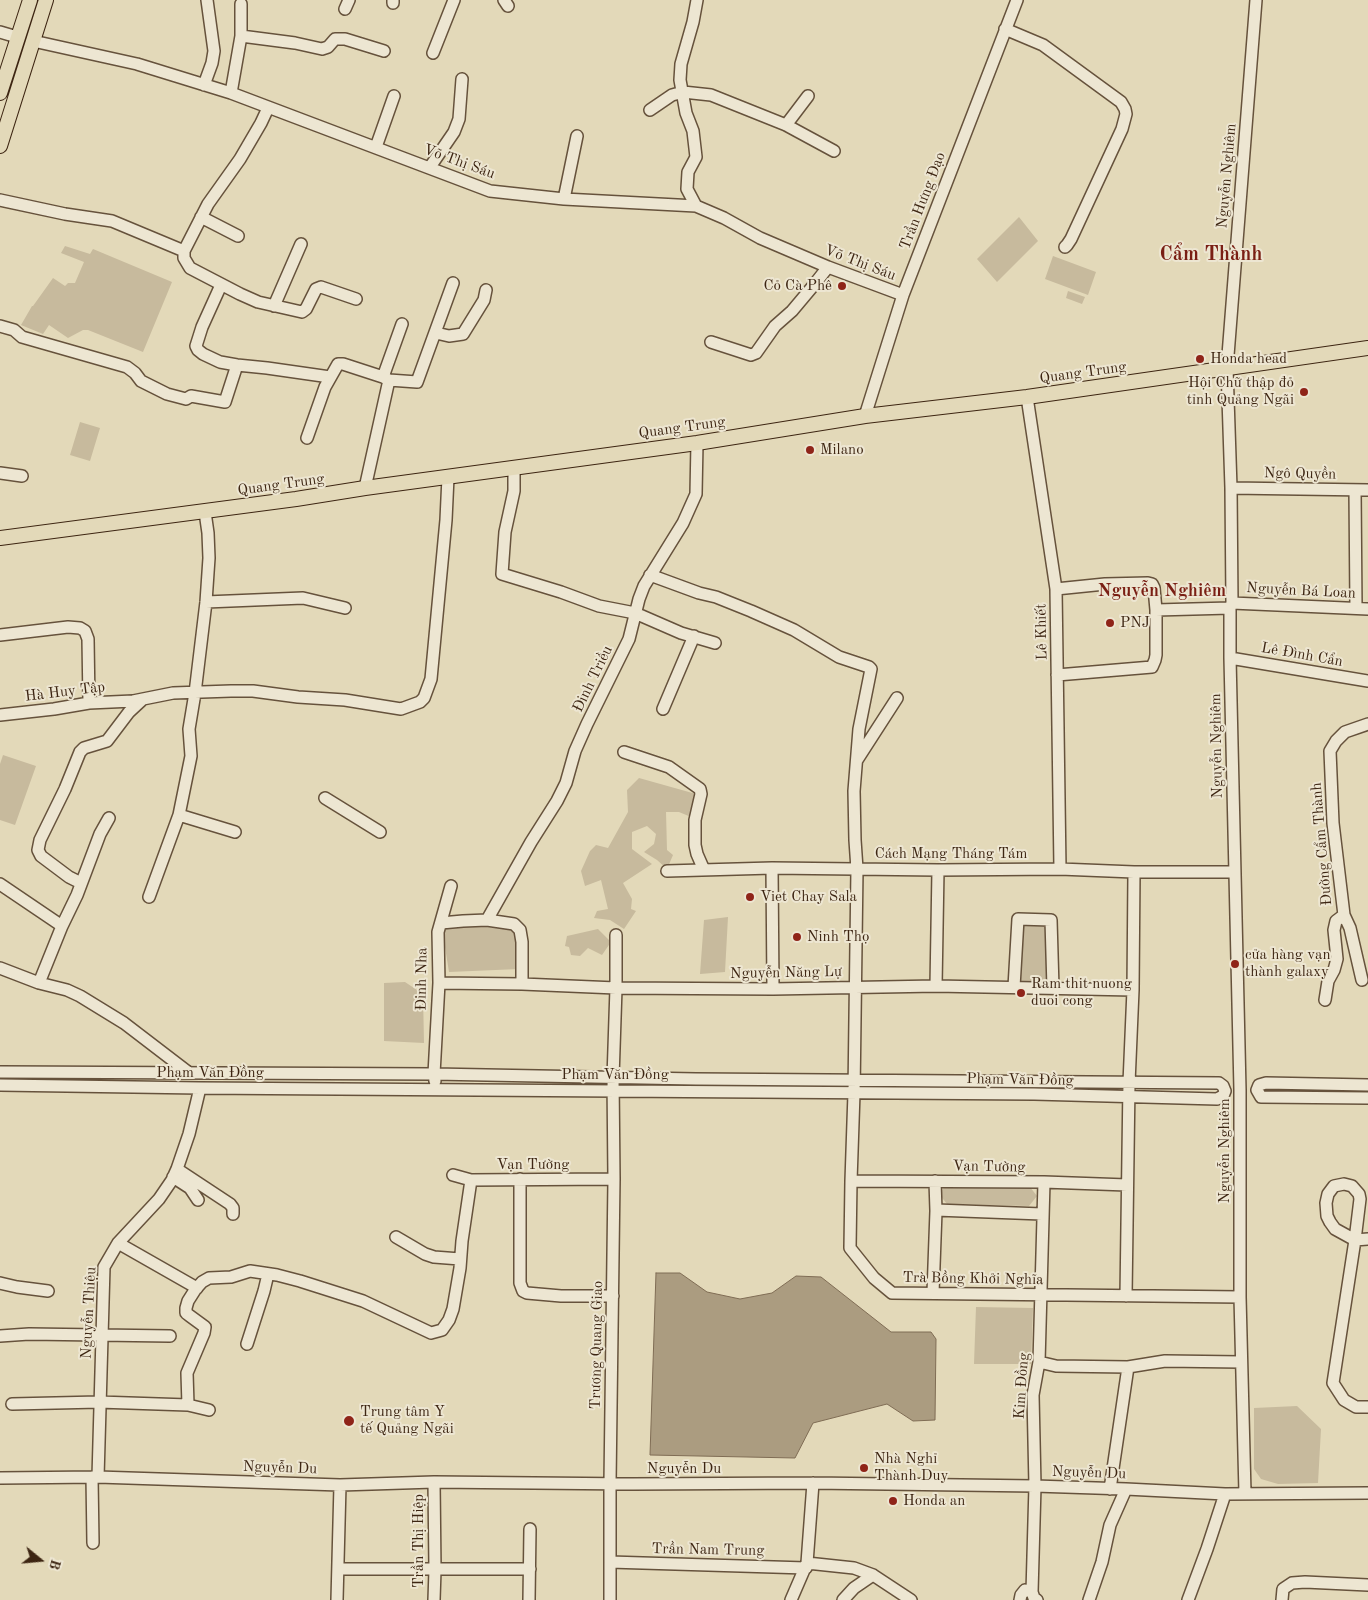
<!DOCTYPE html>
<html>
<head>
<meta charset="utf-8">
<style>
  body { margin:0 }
  #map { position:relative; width:1368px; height:1600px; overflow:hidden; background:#e3d9b9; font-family:"Old Standard TT",serif }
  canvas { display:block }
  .north { position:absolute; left:15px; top:1535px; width:50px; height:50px; -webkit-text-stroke:4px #ede6d2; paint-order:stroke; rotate:107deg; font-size:14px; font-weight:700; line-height:20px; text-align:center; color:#3d2512 }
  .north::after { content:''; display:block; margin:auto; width:18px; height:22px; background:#3d2512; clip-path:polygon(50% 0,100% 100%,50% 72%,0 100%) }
</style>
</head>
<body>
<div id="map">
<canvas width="1368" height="1600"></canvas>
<div class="north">B</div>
</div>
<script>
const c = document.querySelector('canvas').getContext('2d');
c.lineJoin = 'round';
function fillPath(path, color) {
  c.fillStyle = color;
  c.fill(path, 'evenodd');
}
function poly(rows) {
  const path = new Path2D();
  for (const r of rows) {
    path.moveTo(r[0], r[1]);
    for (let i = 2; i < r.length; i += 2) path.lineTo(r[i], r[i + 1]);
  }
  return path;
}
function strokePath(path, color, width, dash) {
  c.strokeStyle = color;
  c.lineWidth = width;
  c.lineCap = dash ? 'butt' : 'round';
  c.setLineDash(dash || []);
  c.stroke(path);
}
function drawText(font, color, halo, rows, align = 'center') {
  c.font = font + ' "Old Standard TT",serif';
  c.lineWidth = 4;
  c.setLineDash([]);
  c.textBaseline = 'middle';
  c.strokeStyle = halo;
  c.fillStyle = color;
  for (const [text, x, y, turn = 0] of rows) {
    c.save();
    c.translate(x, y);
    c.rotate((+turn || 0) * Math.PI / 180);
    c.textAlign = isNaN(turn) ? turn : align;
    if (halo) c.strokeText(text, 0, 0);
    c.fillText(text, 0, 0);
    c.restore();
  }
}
fillPath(poly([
  [1019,217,1038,241,997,282,977,259],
  [65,246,90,254,93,249,172,282,143,352,88,330,83,330,68,338,49,325,43,334,21,325,32,306,33,306,53,278,65,286,68,283,75,283,84,262,61,253],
  [1053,256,1096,272,1088,295,1045,279],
  [1068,291,1085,297,1082,304,1066,298],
  [80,422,100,428,90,461,70,455],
  [3,755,36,766,15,825,0,820,0,764],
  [639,778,696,794,691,817,679,812,666,812,667,850,673,855,667,869,657,860,644,852,654,844,656,834,647,826,632,832,632,849,652,864,623,883,632,899,631,909,636,911,624,929,610,920,594,918,597,911,608,909,601,880,585,886,581,871,590,851,596,845,608,848,628,812,627,790],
  [728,917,725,972,700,974,704,920],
  [1019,920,1056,921,1056,982,1021,983],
  [441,922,517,923,519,969,449,972],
  [598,929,611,942,602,955,588,948,580,956,571,955,569,947,565,946,567,936],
  [405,982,423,994,424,1043,384,1041,384,983],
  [946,1185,1030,1187,1037,1196,1029,1206,947,1204,939,1194],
  [976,1307,1033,1308,1031,1364,974,1364],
  [1297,1406,1321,1429,1318,1483,1278,1484,1261,1479,1254,1469,1254,1408]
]), '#c7ba9d');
const water = poly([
  [656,1273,680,1273,707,1292,740,1299,772,1293,796,1276,821,1277,891,1332,931,1332,936,1339,935,1420,913,1421,887,1404,813,1423,795,1458,650,1455,656,1273]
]);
fillPath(water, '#ab9c80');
strokePath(water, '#7f6c54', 1);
const minor = poly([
  [504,0,508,6],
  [393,3,393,0],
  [345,9,349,0],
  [1005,29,1043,45,1121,102,1125,109,1126,114,1122,129,1071,239,1067,245,1065,247],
  [0,32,17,37],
  [241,36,295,43,322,49,328,47,335,39,345,39,384,51],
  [33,41,137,64,231,93,490,191,564,199,696,206,724,218,760,238,828,267,903,295],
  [433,53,454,0],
  [204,85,212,63,214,51,207,0],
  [231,93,241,36,241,4],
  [650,110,672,95,683,92,711,95,786,125,834,151],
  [786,125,808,96],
  [376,147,394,96],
  [430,167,454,132,459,119,462,79],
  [564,199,577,136],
  [0,200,65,214,112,221,184,251,184,258,190,268,240,294,258,302,302,312,306,309,316,289,321,287,356,299],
  [696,206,687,189,688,172,696,157,693,131,686,113,680,80,681,64,693,22,697,0],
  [201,217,238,236],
  [184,251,208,204,240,159,261,123,268,108],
  [221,285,202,327,196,346,198,350,203,354,220,362,237,365,267,368,330,377],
  [274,306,301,244],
  [0,326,14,330,22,337,127,367,135,373,141,381,167,394,186,399,191,396,225,402,237,365],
  [436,333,449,336,463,334,484,300,486,290],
  [711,342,751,355,756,353,775,326,792,311,813,286,828,267],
  [383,377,402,324],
  [1027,397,1056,589,1060,869],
  [865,416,903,295,1017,0],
  [307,438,325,387,338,364,343,364,383,377,389,380,417,382,453,283],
  [514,468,514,491,505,532,502,574,561,592,599,606,635,613,681,633,715,643],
  [0,473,22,476],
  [365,488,389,380],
  [1231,488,1368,490],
  [1355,490,1356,608],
  [650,575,699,593,716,597,751,611,794,630,839,657,869,667,871,669,859,729,854,791,855,840,857,869,854,1093,851,1181,850,1248,874,1278,892,1293,1240,1297],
  [1056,589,1105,584,1148,583,1152,584,1154,588,1156,610,1156,655,1155,660,1152,667,1057,675],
  [206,602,303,598,345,608],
  [1232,603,1368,609],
  [1156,610,1230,608],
  [0,635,68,627,80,628,85,631,88,639,89,703],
  [1230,658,1368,681],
  [663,709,694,636],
  [0,715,54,709,89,703,133,701,173,693,231,691,253,691,298,697,345,700,401,709,420,702,424,698,431,679,446,520,448,477],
  [624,752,669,767,700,789,701,794,695,820,695,845,697,854,704,870],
  [857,760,897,698],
  [325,798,380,832],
  [179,815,235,832],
  [772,868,773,989],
  [667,871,772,868,938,870,1060,869,1134,872,1234,872],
  [81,883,69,877,41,856,38,850,40,840,65,789,80,752,84,748,107,741,129,712,143,699],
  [0,884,62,926],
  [149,897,179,815,191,756,189,729,195,693,206,602,209,558,208,533,205,512],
  [487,920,531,842,557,801,566,783,575,751,587,724,629,639,639,599,644,586,683,523,696,494,697,443],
  [441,923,463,921,487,920,514,924,520,930,522,942,522,984],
  [0,968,39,983,67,990,80,996,124,1023,188,1072],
  [1362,980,1350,928,1344,915,1333,823,1330,751,1336,741,1345,732,1368,724],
  [39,983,62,926,77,895,100,834,109,818],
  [439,983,522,984,616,988,773,989,936,986,1133,990],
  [936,986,938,870],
  [1014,987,1018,919,1051,920,1053,988],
  [1325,1000,1328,981,1334,970,1337,959,1334,930,1336,921,1344,915],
  [0,1072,434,1074,696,1079,1219,1083,1223,1086,1225,1091],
  [435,1081,434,1074,439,983,438,932,451,886],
  [0,1085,200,1088,1034,1094,1217,1099,1223,1096,1225,1091],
  [1257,1090,1259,1085,1266,1083,1368,1085],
  [1257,1090,1261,1097,1368,1098],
  [177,1169,230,1204,233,1208,233,1214],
  [453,1175,471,1180,614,1179],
  [173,1177,190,1188,198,1200],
  [520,1179,520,1283,523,1291,527,1293,561,1296,613,1296],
  [851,1181,1044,1182,1127,1185],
  [936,1210,1042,1214],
  [396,1237,425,1254,434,1257,460,1259],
  [1368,1239,1355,1240,1335,1229,1330,1222,1327,1216,1326,1203,1328,1194,1334,1186,1344,1184,1352,1186,1359,1194,1360,1199,1355,1240,1333,1383,1344,1400,1356,1407,1368,1407],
  [118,1243,197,1288],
  [0,1283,17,1287,48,1291],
  [933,1293,936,1211,935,1181],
  [1126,1296,1129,1083,1133,990,1134,872],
  [0,1336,29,1334,170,1336],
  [247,1344,264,1291,268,1274],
  [1039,1362,1056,1366,1128,1367,1165,1361,1241,1362],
  [12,1404,99,1402,188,1405,209,1410],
  [188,1405,187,1373,204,1333,205,1327,190,1316,186,1313,186,1308,188,1301,195,1290,202,1282,209,1278,231,1277,250,1271,277,1275,300,1281,363,1301,431,1333,442,1330,449,1320,453,1309,460,1268,462,1241,471,1180],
  [92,1477,93,1543],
  [98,1477,104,1267,118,1243,159,1199,172,1180,177,1169,189,1134,200,1088],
  [0,1478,98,1477,340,1485,434,1482,633,1484,813,1483,1035,1486,1126,1489,1225,1494,1368,1493],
  [434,1482,435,1570,434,1600],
  [1110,1489,1128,1367],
  [1245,1493,1240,1297,1240,1090,1230,658,1230,608,1232,603,1231,488,1227,368,1256,0],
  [610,1562,806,1568],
  [807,1563,854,1568,873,1575,911,1600],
  [339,1569,530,1569],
  [337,1600,340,1485],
  [529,1600,530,1529],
  [610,1600,610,1483,614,1179,613,1078,616,988,616,935],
  [791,1600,807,1563,813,1483],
  [843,1600,854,1588,873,1575],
  [1020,1600,1021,1595,1025,1590,1032,1592],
  [1037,1600,1034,1598,1032,1592,1035,1486,1033,1395,1039,1362,1044,1182],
  [1089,1600,1102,1562,1110,1525,1126,1489],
  [1188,1600,1207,1549,1225,1494],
  [1282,1600,1283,1589,1292,1583,1305,1582,1368,1585]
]);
const major = poly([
  [0,93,30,0],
  [0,146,46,0],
  [0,538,296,499,365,488,697,443,865,416,1027,397,1368,348]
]);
strokePath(minor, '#66523c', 14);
strokePath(major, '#3d2512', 16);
strokePath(minor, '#ede6d2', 11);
strokePath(major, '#e3d9b9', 14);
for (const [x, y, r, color] of [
  [842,286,5,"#8f2418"],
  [1200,359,5,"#8f2418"],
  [1304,392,5,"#8f2418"],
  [810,450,5,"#8f2418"],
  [1110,623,5,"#8f2418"],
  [750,897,5,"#8f2418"],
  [797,937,5,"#8f2418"],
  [1235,964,5,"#8f2418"],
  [1021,993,5,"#8f2418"],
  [349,1421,6,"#8f2418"],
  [864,1468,5,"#8f2418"],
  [893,1501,5,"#8f2418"]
]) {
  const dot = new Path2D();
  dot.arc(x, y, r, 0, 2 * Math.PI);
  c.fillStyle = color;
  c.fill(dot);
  strokePath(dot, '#ede6d2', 2);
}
drawText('15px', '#3d2512', '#ede6d2', [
  ["Võ Thị Sáu",459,162,20],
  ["Nguyễn Nghiêm",1227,176,-85],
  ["Trần Hưng Đạo",923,201,-69],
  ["Võ Thị Sáu",860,263,21],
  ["Quang Trung",1083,373,-8],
  ["Quang Trung",682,428,-8],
  ["Ngô Quyền",1300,474,1],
  ["Quang Trung",281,485,-8],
  ["Nguyễn Bá Loan",1301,591,3],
  ["Lê Khiết",1042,632,-91],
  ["Lê Đình Cẩn",1302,655,10],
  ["Đinh Triều",593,679,-64],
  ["Hà Huy Tập",65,692,-7],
  ["Nguyễn Nghiêm",1217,746,-91],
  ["Đường Cẩm Thành",1322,844,-95],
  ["Cách Mạng Tháng Tám",951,854],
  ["Nguyễn Năng Lự",786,973,-1],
  ["Đinh Nha",422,979,-89],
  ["Phạm Văn Đồng",210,1073],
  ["Phạm Văn Đồng",615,1075],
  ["Phạm Văn Đồng",1020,1080,1],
  ["Nguyễn Nghiêm",1225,1151,-90],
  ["Vạn Tường",533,1165],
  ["Vạn Tường",989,1167,1],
  ["Trà Bồng Khởi Nghĩa",973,1279,1],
  ["Nguyễn Thiệu",89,1313,-87],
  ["Trương Quang Giao",597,1345,-89],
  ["Kim Đồng",1022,1386,-86],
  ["Nguyễn Du",280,1468,2],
  ["Nguyễn Du",684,1469],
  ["Nguyễn Du",1089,1473,2],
  ["Trần Thị Hiệp",419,1541,-90],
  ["Trần Nam Trung",708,1550,1]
]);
drawText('15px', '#3d2512', '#ede6d2', [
  ["Cỏ Cà Phê",832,286,"right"],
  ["Honda head",1210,359],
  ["Hội Chữ thập đỏ",1294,383,"right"],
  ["tỉnh Quảng Ngãi",1294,400,"right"],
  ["Milano",820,450],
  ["PNJ",1120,623],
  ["Viet Chay Sala",760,897],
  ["Ninh Thọ",807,937],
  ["cửa hàng vạn",1245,955],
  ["thành galaxy",1245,972],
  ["Ram thit nuong",1031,984],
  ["duoi cong",1031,1001],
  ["Trung tâm Y",360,1412],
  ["tế Quảng Ngãi",360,1429],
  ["Nhà Nghỉ",874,1459],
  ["Thành Duy",874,1476],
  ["Honda an",903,1501]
], 'left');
drawText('bold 18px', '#7a1f14', '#ede6d2', [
  ["Nguyễn Nghiêm",1162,591]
]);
drawText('bold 20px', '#7a1f14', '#ede6d2', [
  ["Cẩm Thành",1211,255]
]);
</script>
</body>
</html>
